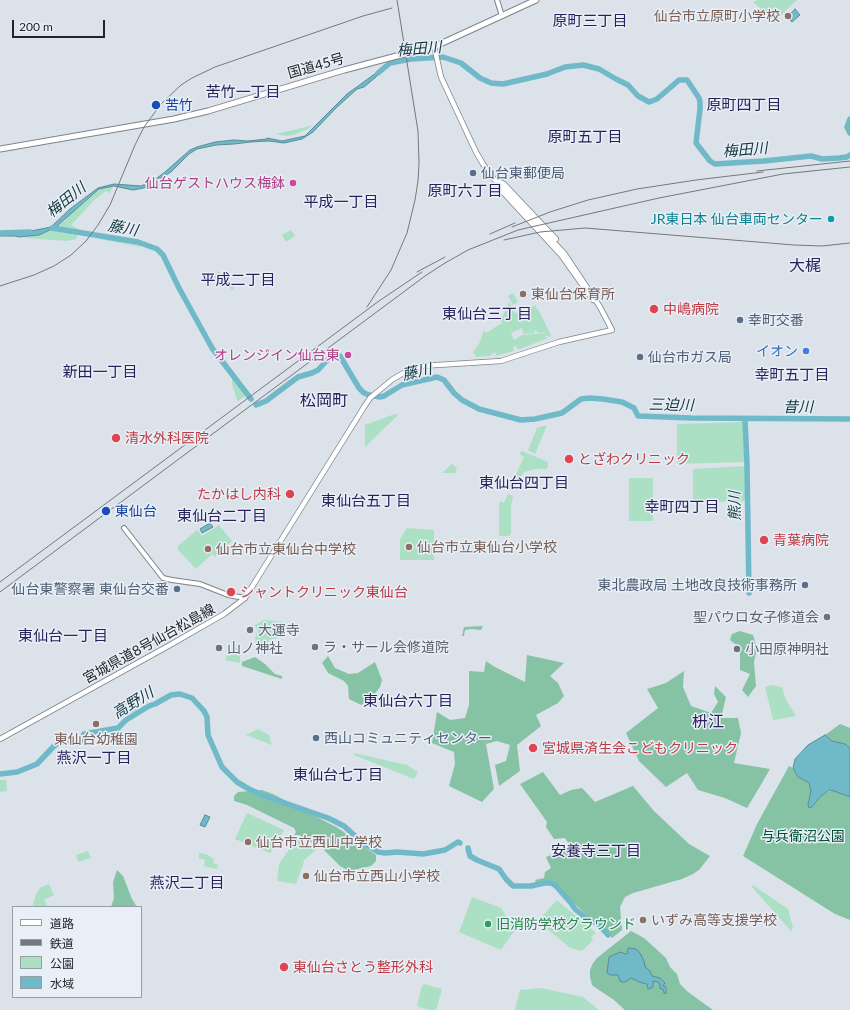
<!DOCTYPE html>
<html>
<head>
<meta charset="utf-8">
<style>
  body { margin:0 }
  #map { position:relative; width:850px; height:1010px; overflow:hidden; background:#dbe2e9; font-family:Lato,"Noto Sans JP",sans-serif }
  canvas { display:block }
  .legend { position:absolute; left:12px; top:906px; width:130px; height:92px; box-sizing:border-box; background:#e8eff7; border:1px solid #999ea4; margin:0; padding:5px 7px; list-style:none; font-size:12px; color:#222427 }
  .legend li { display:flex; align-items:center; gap:8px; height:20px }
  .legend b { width:20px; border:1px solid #999ea4 }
  .scale { position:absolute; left:12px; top:20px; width:93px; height:18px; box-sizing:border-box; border:2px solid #222427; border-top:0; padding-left:5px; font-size:12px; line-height:14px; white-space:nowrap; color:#222427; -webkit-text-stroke:3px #e8eff7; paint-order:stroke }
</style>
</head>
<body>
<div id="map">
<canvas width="850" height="1010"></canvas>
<ul class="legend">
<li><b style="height:5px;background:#fff"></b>道路</li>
<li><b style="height:5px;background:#74787d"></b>鉄道</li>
<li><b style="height:11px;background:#ace0c5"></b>公園</li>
<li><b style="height:11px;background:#70b9c9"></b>水域</li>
</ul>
<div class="scale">200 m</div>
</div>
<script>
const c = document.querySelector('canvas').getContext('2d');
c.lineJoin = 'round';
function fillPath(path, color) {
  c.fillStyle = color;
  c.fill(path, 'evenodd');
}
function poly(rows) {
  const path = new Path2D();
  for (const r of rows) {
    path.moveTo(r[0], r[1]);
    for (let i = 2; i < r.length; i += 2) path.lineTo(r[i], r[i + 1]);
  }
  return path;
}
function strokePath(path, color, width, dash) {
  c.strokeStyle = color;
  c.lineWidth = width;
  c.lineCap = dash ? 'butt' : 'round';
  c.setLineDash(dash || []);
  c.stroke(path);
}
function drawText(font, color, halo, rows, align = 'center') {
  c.font = font + ' Lato,"Noto Sans JP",sans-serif';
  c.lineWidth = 3;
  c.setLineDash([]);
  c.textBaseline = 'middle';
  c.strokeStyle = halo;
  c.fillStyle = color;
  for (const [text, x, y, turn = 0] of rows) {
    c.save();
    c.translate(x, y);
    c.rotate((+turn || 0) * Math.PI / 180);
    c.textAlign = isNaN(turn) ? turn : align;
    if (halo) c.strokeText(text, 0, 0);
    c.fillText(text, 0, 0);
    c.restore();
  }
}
fillPath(poly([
  [757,0,797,0,775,21,773,20,753,2],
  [314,125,308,129,293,135,286,136,276,134],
  [113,186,110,193,106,191,93,201,87,208,71,225,80,230,79,232,56,227,66,220,69,216,99,190,104,188],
  [52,229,78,234,76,239,67,241,26,238,27,237,39,235],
  [291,230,295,236,286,242,282,235],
  [96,236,143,244,141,247,99,239,96,238],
  [219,272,234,288,233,290,210,276],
  [513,293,518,302,513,305,508,296],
  [509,302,516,314,536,305,536,308,538,309,551,335,550,337,546,336,545,338,548,338,518,350,516,346,513,347,514,351,503,354,494,356,496,354,495,352,490,356,476,357,473,352,479,344,484,330,486,333,502,323,501,320],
  [522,328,523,334,535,333,534,331,536,330,538,333,545,332,546,333,522,335,514,340,511,333],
  [232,377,245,396,238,401,237,400,232,384],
  [395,414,398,415,365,447,365,425],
  [744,422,744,462,677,464,677,424],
  [547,425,535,454,528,450,537,428],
  [522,451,548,462,548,467,546,469,535,469,524,472,521,476,514,490,512,491,509,489,524,457,519,454],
  [452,464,457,468,455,473,442,473],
  [746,466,747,501,693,502,693,469],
  [629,478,653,478,653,521,629,521],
  [508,494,513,496,511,506,511,534,509,536,499,536,499,504,500,501,504,503],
  [219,525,232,541,215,557,212,554,196,569,178,550,178,546,197,530,202,536],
  [407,528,434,530,434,560,400,560,400,539],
  [264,620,284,622,278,638,269,640,269,647,265,647,265,645,256,646,255,637,258,632,255,625],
  [239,647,240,650,240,663,225,660,229,650],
  [771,685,782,687,786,700,796,716,773,720,765,687],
  [135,701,137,711,128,714,125,703],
  [258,729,269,735,272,745,246,735],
  [354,753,407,765,418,772,414,779,354,755],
  [0,780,6,780,7,791,0,792],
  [247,813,284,830,270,853,235,839],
  [297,838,316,850,303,861,304,862,296,884,277,881,279,864],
  [88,851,91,858,78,862,76,855],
  [199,853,206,854,214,859,213,863,218,865,217,869,204,866,205,860,199,858],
  [49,884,54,895,44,900,48,907,32,907,37,892,41,887],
  [753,885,788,909,793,928,791,931,752,887],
  [472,897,501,908,509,921,517,927,501,950,459,932],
  [557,900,596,933,591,937,593,940,582,951,570,948,538,921],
  [424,984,442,989,436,1010,430,1010,419,1007,417,1005,422,986],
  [541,988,583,997,599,1010,515,1010,520,990]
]), '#ace0c5');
fillPath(poly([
  [483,626,481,630,472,629,465,630,464,636,462,636,464,627],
  [740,631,753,635,757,648,754,662,756,686,748,697,742,690,750,674,740,670,740,648,730,640,732,634],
  [527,655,564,663,550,676,558,683,564,696,558,703,536,715,541,726,517,745,520,771,499,786,495,765,506,761,510,745,497,741,486,744,494,789,482,802,449,786,455,764,454,752,432,743,437,712,450,720,465,718,469,705,469,671,484,672,486,661,493,666,525,682],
  [328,656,335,668,349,674,358,673,375,662,382,680,380,687,370,700,361,705,349,699,348,686,344,681,328,673,322,663],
  [255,657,265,664,275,674,282,676,282,679,242,666,242,662],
  [684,671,683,687,691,706,711,713,718,702,714,694,715,686,726,697,721,718,738,718,741,733,734,763,770,769,759,788,747,808,725,798,698,790,687,773,666,787,639,761,626,733,658,708,647,689,666,683],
  [840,724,850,728,850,748,845,744,832,741,825,735],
  [789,766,793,768,798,777,807,781,809,783,811,791,808,804,816,803,821,796,832,790,850,797,850,920,835,914,743,856,757,824],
  [543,772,560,795,571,790,582,788,595,802,633,786,654,811,689,844,710,856,699,870,693,874,682,879,633,893,625,897,620,907,622,930,612,938,600,923,588,917,556,885,550,882,545,882,537,884,535,880,544,878,545,872,551,868,546,857,571,847,565,838,554,839,546,827,547,822,520,784],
  [262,790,273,794,338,828,376,855,376,861,371,866,349,871,340,866,323,849,299,835,294,835,296,832,294,828,247,805,234,801,234,796,238,792],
  [117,870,123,876,132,899,137,907,111,907,114,898,113,882],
  [631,931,644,938,666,958,670,967,677,974,680,984,688,992,713,1010,625,1010,614,1000,596,988,592,985,590,977,590,970,593,963,597,958]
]), '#86c3a5');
const water = poly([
  [795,9,800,15,792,22,787,17,795,9],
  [383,68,376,77,364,87,357,89,336,108,313,132,302,139,284,143,269,141,250,142,234,144,216,145,197,149,189,154,171,172,144,188,133,190,114,186,99,189,56,227,39,235,19,237,15,236,0,236,0,232,16,234,51,227,70,209,98,188,114,184,141,186,153,181,165,172,190,150,197,147,215,142,234,140,248,141,267,139,267,138,282,141,305,136,347,94,383,68],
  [210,523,213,527,202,533,200,529,210,523],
  [825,735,832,741,845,744,850,748,850,797,834,791,830,790,821,796,812,807,809,808,808,804,811,791,809,783,806,781,798,777,793,768,795,759,808,745,825,735],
  [205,815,210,817,205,827,200,825,205,815],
  [629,948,636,949,640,953,644,961,645,967,650,971,652,976,660,978,665,983,663,986,666,987,666,994,664,993,663,989,660,989,660,985,658,982,653,981,653,987,648,989,647,984,639,982,636,980,635,980,631,978,625,982,622,982,620,981,618,975,610,975,607,973,609,957,620,952,626,954,628,953,627,950,629,948]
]);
fillPath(water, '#70b9c9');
strokePath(water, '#598c98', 1);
strokePath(poly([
  [378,73,390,63,411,59,443,57,461,63,480,78,491,83,503,84,547,74,565,67,583,65,599,69,616,79,628,85,638,96,649,102,657,99,679,80,687,80,699,98,700,102,700,109,696,143,710,161,715,164,764,161,811,156,822,159,839,158,847,157,850,155],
  [850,119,847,127,850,133],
  [52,228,138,242,157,249,163,255,179,288,212,348,251,399],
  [0,233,30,232],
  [256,405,266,401,298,377,312,373,318,370,331,356,337,355,340,356,359,388,364,393,369,395,380,397,384,396,402,385,437,377,444,380,454,393,462,400,479,409,521,420,535,419,562,413,581,399,590,398,603,399,622,402,634,408,638,416,691,418,850,419],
  [745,419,747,465,749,593],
  [0,774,17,772,37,764,55,745,59,743,71,741,79,743,84,734,118,728,126,720,149,706,155,704,171,695,180,694,192,698,204,711,207,717,208,735,222,767,237,782,249,789,262,795,328,818,344,826,363,843,378,852,385,853,397,852,423,854,445,850,458,842,460,843],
  [468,848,470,856,477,860,499,869,506,879,513,886,531,886,544,883,551,883,556,886,571,903,575,909,587,919,598,924,608,935]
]), '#70b9c9', 5.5);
const secondary = poly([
  [497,0,502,16],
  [124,528,163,578,172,580,200,584,228,595,245,598]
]);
const primary = poly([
  [498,181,504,184,556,239],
  [499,188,561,255,593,300],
  [0,739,170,645,224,614,245,598,364,407,370,398,393,379,407,371,421,366,501,361,559,342,612,330,600,307,564,253,493,178,483,164,476,152,441,77,434,46]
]);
const highway = poly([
  [0,149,174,119,208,111,344,70,438,45,536,0]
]);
strokePath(secondary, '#7d8389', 6);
strokePath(primary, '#7d8389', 6);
strokePath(highway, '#7d8389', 7);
strokePath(secondary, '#fff', 4);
strokePath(primary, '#fff', 4.5);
strokePath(highway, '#fff', 5);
strokePath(poly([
  [757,171,850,161],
  [512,227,550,212,588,200,637,189,696,180,763,172],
  [490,234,515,223],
  [504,240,540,232,585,228,794,245,822,246,850,243],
  [417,272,445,257],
  [0,286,34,275,54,266,71,255,86,241,98,225,110,205,135,145,144,127,161,104,181,85,192,78,215,67,363,16,392,8],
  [367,307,391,270,407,233,415,200,418,181,419,163,418,131,397,0],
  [0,582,379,301,422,272],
  [0,592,425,276,445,263,468,250,518,230,659,198,783,174,850,167]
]), '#74787d', 1);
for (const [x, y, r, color] of [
  [788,16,4,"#8d6e63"],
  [156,105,5,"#1a4fb4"],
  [473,173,4,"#5c6f8a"],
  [293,183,4,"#d1479c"],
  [831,219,4,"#0f9aa8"],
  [523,294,4,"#8d6e63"],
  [654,309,5,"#e0444e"],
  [740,320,4,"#5c6f8a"],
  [806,351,4,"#3f7fe0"],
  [348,355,4,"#d1479c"],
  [640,357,4,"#5c6f8a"],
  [116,438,5,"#e0444e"],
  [569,459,5,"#e0444e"],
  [290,494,5,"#e0444e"],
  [106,511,5,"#1a4fb4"],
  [764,540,5,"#e0444e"],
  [409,547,4,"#8d6e63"],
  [208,549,4,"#8d6e63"],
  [805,585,4,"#5c6f8a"],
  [177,589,4,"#5c6f8a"],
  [231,592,5,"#e0444e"],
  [827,617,4,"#6b7280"],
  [250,630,4,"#6b7280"],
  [315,647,4,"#6b7280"],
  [219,648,4,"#6b7280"],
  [737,649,4,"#6b7280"],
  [96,724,4,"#8d6e63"],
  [316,738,4,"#5c6f8a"],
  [533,748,5,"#e0444e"],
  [248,842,4,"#8d6e63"],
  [306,876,4,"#8d6e63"],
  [643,920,4,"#8d6e63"],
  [488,924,4,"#2e9e5b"],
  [284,967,5,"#e0444e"]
]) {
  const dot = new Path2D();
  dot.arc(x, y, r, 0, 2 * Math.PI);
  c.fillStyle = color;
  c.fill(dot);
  strokePath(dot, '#e8eff7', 1.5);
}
drawText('14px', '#785e54', '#e8eff7', [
  ["仙台市立原町小学校",780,16,"right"],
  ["東仙台保育所",531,294],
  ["仙台市立東仙台小学校",417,547],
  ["仙台市立東仙台中学校",216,549],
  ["東仙台幼稚園",96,739,"center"],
  ["仙台市立西山中学校",256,842],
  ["仙台市立西山小学校",314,876],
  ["いずみ高等支援学校",651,920]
], 'left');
drawText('14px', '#222427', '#e8eff7', [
  ["国道45号",316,66,-16],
  ["宮城県道8号仙台松島線",149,644,-29]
]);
drawText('14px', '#164399', '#e8eff7', [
  ["苦竹",165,105],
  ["東仙台",115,511]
], 'left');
drawText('14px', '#4e5e75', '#e8eff7', [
  ["仙台東郵便局",481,173],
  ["幸町交番",748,320],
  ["仙台市ガス局",648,357],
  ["東北農政局 土地改良技術事務所",797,585,"right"],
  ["仙台東警察署 東仙台交番",169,589,"right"],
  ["西山コミュニティセンター",324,738]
], 'left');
drawText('14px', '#b23c85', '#e8eff7', [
  ["仙台ゲストハウス梅鉢",285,183],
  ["オレンジイン仙台東",340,355]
], 'right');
drawText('14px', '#0d838f', '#e8eff7', [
  ["JR東日本 仙台車両センター",823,219]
], 'right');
drawText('14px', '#be3a42', '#e8eff7', [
  ["中嶋病院",663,309],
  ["清水外科医院",125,438],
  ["とざわクリニック",578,459],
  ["たかはし内科",281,494,"right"],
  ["青葉病院",773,540],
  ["シャントクリニック東仙台",240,592],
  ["宮城県済生会こどもクリニック",542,748],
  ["東仙台さとう整形外科",293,967]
], 'left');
drawText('14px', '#366cbe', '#e8eff7', [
  ["イオン",798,351]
], 'right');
drawText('14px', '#5b616d', '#e8eff7', [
  ["聖パウロ女子修道会",819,617,"right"],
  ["大運寺",258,630],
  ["ラ・サール会修道院",323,647],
  ["山ノ神社",227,648],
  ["小田原神明社",745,649]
], 'left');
drawText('14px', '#005135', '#e8eff7', [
  ["与兵衛沼公園",803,836]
]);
drawText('14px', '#27864d', '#e8eff7', [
  ["旧消防学校グラウンド",496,924]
], 'left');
drawText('15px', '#2a215c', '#e8eff7', [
  ["原町三丁目",590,21],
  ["苦竹一丁目",243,92],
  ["原町四丁目",744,105],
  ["原町五丁目",585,137],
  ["原町六丁目",465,191],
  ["平成一丁目",341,202],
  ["平成二丁目",238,280],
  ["東仙台三丁目",487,314],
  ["新田一丁目",100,372],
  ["幸町五丁目",792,375],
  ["東仙台四丁目",524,483],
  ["東仙台五丁目",366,501],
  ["幸町四丁目",682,507],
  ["東仙台二丁目",222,516],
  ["東仙台一丁目",63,636],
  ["東仙台六丁目",408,701],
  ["燕沢一丁目",94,758],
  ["東仙台七丁目",338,775],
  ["安養寺三丁目",596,851],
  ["燕沢二丁目",187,883]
]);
drawText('italic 15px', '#13363e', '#e8eff7', [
  ["梅田川",419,49,-5],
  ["梅田川",745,150,-5],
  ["梅田川",66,200,-39],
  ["藤川",123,228,11],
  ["藤川",417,372,-13],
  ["三迫川",671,405,1],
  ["昔川",798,407],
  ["熊川",735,506,-91],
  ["高野川",133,703,-32]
]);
drawText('16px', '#2a215c', '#e8eff7', [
  ["大梶",805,266],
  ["松岡町",324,401],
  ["枡江",708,722]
]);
</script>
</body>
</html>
